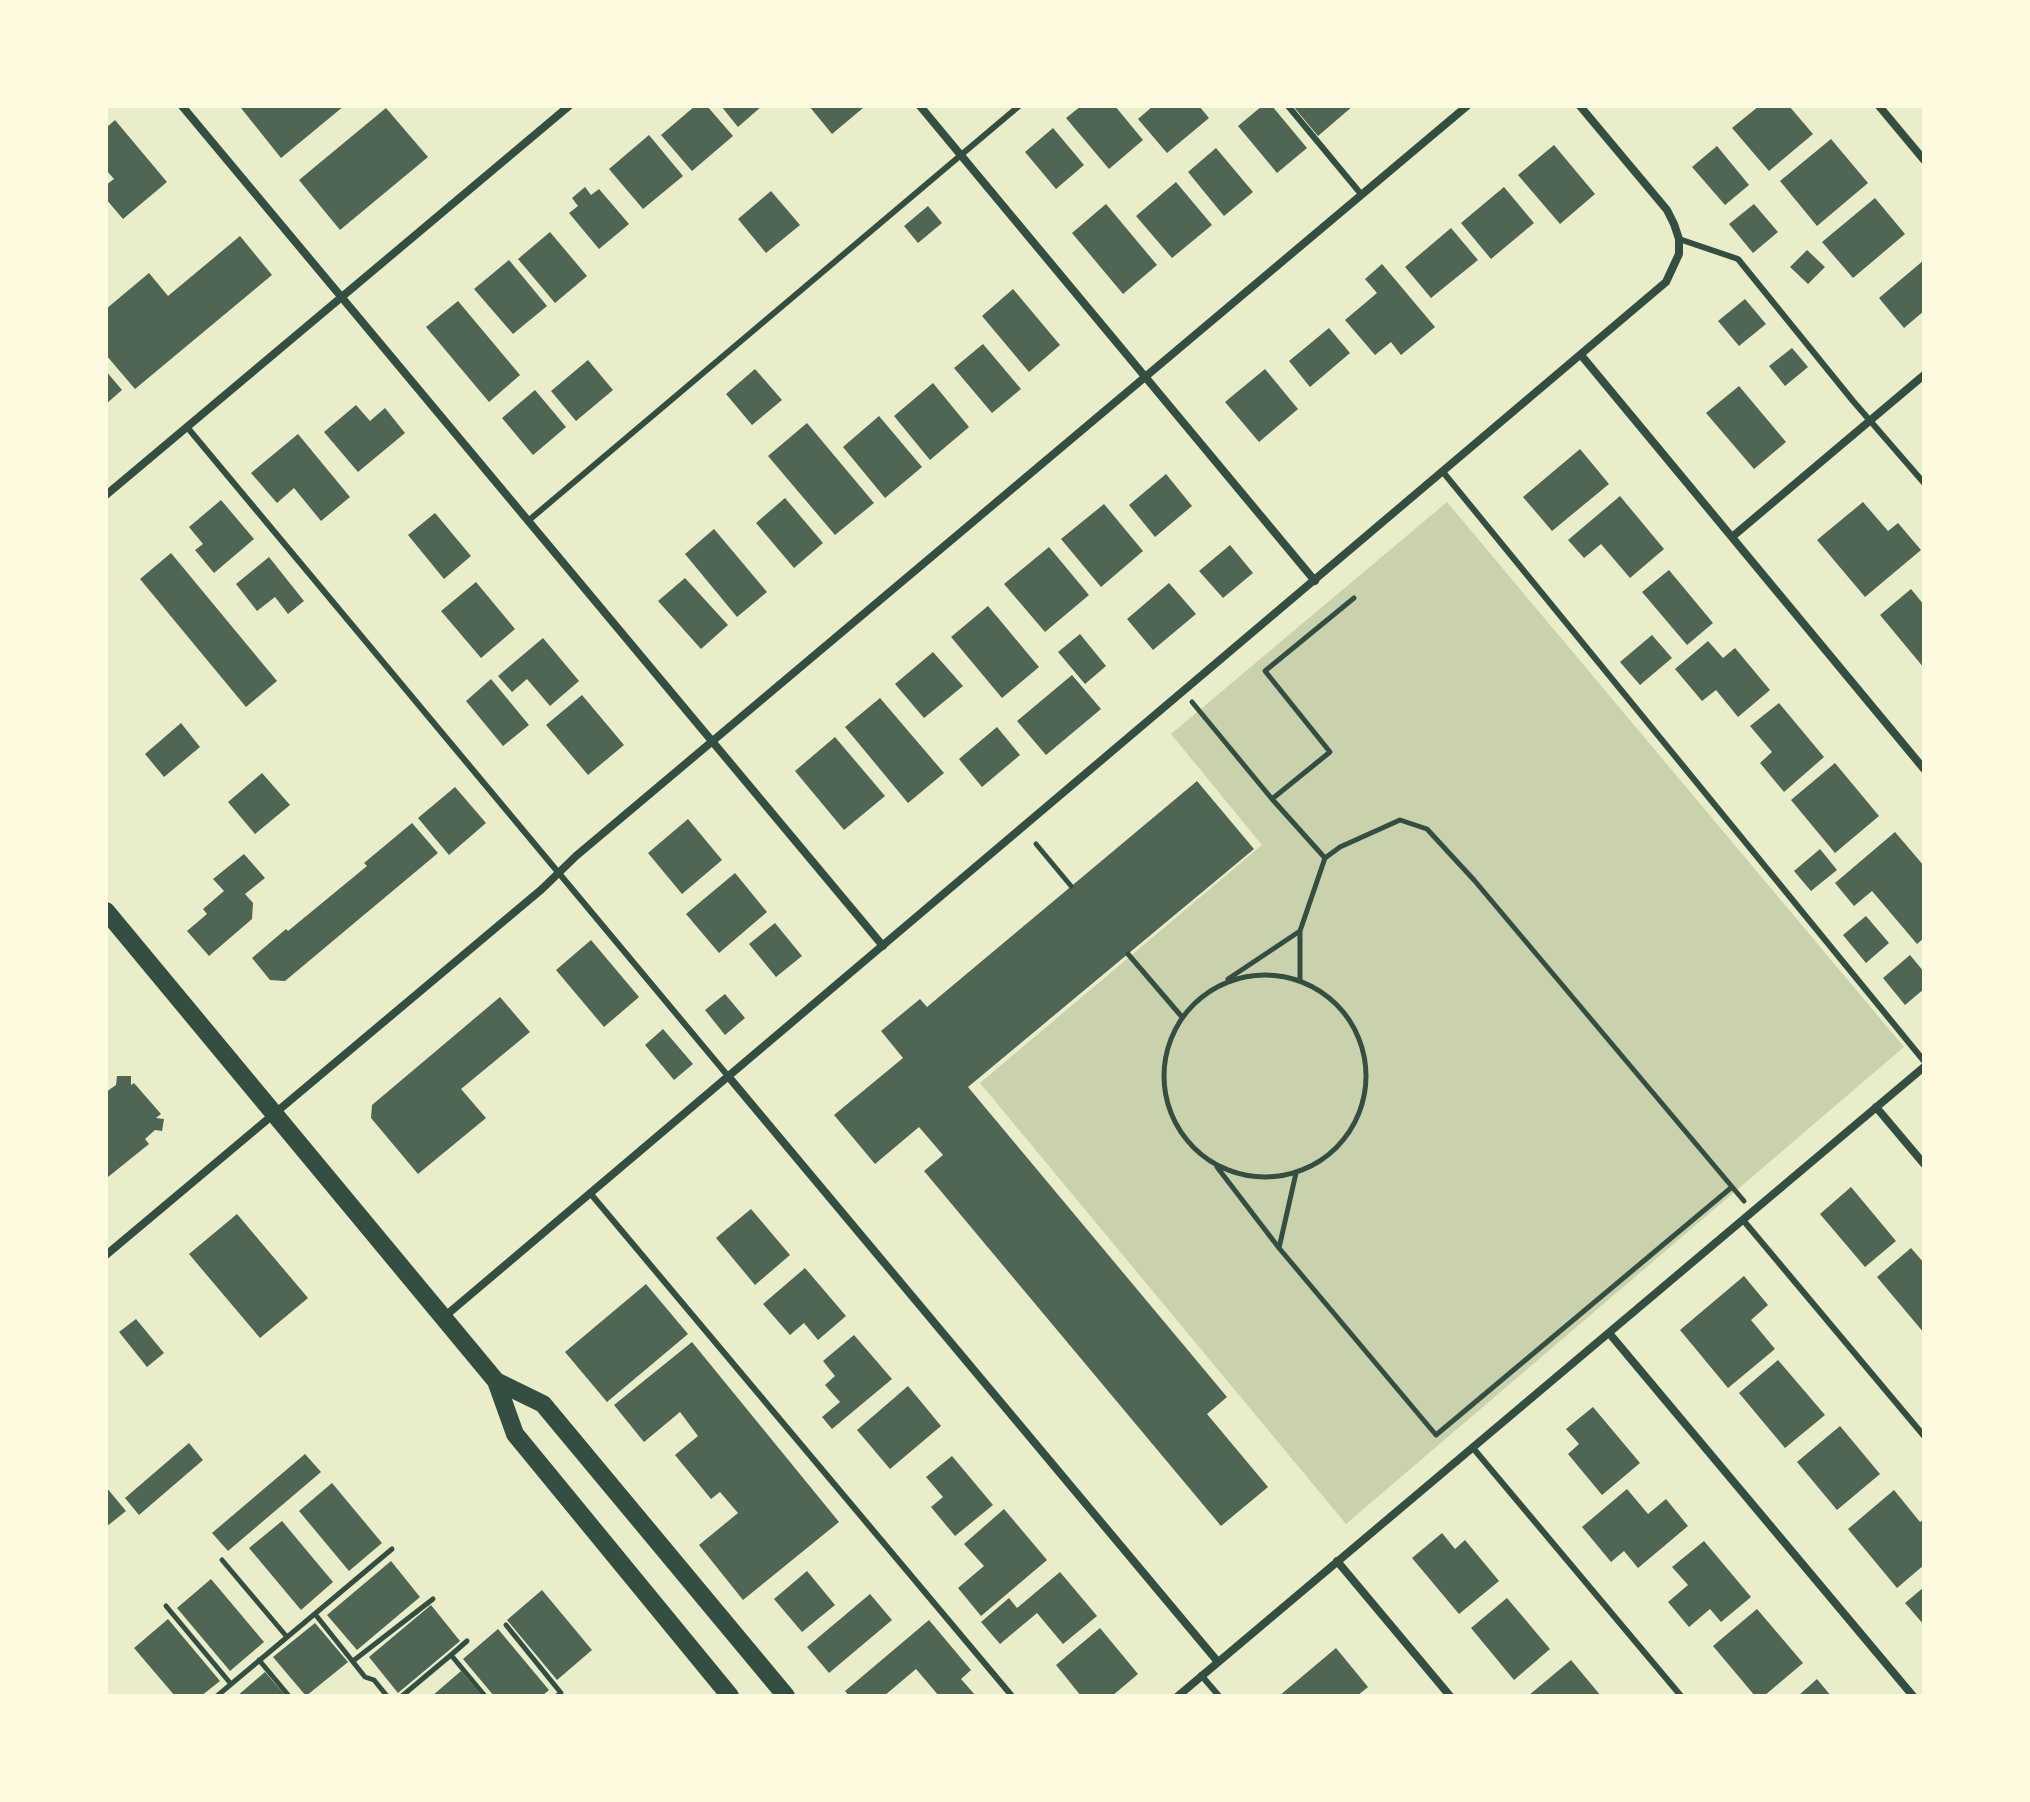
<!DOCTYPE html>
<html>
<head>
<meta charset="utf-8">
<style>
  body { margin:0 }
  #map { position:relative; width:2030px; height:1802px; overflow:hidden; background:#e9edc9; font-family:"Titillium Web",sans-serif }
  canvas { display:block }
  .frame { position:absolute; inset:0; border:108px solid #fefae0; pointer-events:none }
</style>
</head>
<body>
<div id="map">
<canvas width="2030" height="1802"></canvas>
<div class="frame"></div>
</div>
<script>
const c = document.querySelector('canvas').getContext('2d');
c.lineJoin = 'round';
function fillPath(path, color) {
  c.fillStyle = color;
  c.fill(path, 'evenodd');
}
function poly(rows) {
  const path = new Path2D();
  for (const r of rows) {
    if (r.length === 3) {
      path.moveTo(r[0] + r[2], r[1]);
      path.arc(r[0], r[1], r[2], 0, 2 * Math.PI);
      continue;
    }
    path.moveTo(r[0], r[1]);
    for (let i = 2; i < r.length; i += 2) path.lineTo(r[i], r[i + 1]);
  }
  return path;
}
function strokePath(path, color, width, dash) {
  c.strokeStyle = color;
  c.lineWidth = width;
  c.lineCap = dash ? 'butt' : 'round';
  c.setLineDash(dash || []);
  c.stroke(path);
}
fillPath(poly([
  [1447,502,1904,1047,1346,1524,980,1083,1262,845,1171,734]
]), '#cad2ad');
fillPath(poly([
  [244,106,344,106,281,158,241,108],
  [695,106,707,106,733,136,692,171,661,135],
  [721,106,762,106,738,127],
  [809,106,861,106,863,108,832,134],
  [1081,106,1115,106,1143,140,1109,169,1066,118],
  [1153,106,1199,106,1209,118,1167,153,1138,119],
  [1262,106,1272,106,1307,148,1277,173,1238,126],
  [1293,106,1353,106,1318,136],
  [1759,106,1789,106,1813,134,1769,171,1732,128],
  [386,108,428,157,340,230,299,180],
  [115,120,167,182,123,219,106,199,106,185,114,179,106,170,106,128],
  [1053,128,1084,165,1056,189,1025,152],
  [649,135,683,176,643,209,609,169],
  [1831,139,1868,183,1817,226,1780,181],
  [1554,145,1595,194,1560,224,1518,175],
  [1717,146,1749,185,1725,205,1692,167],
  [1216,148,1253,192,1224,216,1188,172],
  [1176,182,1212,225,1172,258,1136,216],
  [585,187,591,195,599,189,629,224,599,249,569,213,578,206,572,198],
  [1504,187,1534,223,1491,259,1461,223],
  [771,191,800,225,766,253,738,219],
  [1875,198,1905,234,1853,278,1822,242],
  [1106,204,1157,265,1123,294,1072,233],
  [1754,204,1778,232,1753,253,1729,224],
  [928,206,942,223,918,243,904,226],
  [1451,228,1478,260,1431,298,1405,267],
  [550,232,587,276,555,303,518,259],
  [240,236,272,275,135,389,106,355,106,309,149,273,168,296],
  [1807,250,1825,267,1808,284,1790,267],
  [509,260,547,306,513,334,474,289],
  [1924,260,1924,311,1904,328,1879,298],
  [1382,264,1435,327,1401,355,1391,342,1375,355,1345,320,1377,293,1365,279],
  [1013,289,1060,345,1029,372,982,316],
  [1745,299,1766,324,1739,346,1718,321],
  [458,301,520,375,489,402,426,327],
  [1329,328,1350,353,1310,387,1289,361],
  [983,344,1021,389,992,413,954,368],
  [1792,348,1808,367,1785,386,1769,366],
  [588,360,613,390,576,421,551,391],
  [755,369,782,400,752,425,726,394],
  [1265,369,1298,409,1259,442,1225,402],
  [106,371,122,390,106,404],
  [933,383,969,427,930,460,894,416],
  [1739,386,1786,442,1754,469,1706,413],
  [535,390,566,427,533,455,502,418],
  [356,405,370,421,385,408,405,433,358,472,324,432],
  [879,416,922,467,885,498,843,447],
  [807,423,874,503,835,535,768,456],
  [298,434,350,497,321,521,294,488,277,503,251,473],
  [1580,449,1609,484,1552,531,1523,497],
  [1166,474,1192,506,1155,537,1129,505],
  [1620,496,1664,549,1630,578,1601,544,1584,558,1568,540],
  [785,498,823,543,794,568,756,523],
  [221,500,254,539,214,573,195,550,203,544,189,527],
  [1863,502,1888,531,1898,523,1921,550,1865,597,1817,540],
  [1104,504,1143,551,1101,587,1061,539],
  [435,513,471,556,444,579,408,535],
  [714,529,767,592,737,617,685,554],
  [1230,545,1253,573,1223,598,1199,571],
  [1049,547,1089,595,1045,632,1004,584],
  [171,553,277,681,246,707,140,579],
  [269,557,304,601,288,614,275,597,257,611,236,584],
  [1669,570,1713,623,1687,645,1642,592],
  [685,578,728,625,701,649,658,601],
  [476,582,515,629,481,658,441,611],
  [1169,583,1196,614,1153,650,1127,619],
  [1911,589,1924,605,1924,668,1880,615],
  [988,606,1039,667,1002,698,951,637],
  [1080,634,1106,666,1085,684,1058,652],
  [1652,635,1672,658,1640,685,1620,662],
  [543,638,579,681,550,706,527,679,512,692,498,676],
  [1708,641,1723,658,1735,648,1770,690,1738,717,1716,690,1702,701,1675,669],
  [933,652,963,686,924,718,895,684],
  [1072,675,1101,709,1046,755,1017,721],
  [491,679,529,725,503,746,466,701],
  [582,695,624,745,588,775,546,725],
  [880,698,944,773,908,803,845,727],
  [1779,703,1824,757,1784,792,1760,763,1772,752,1750,726],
  [181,723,200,747,164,777,145,754],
  [997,727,1020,755,982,787,959,759],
  [835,737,885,796,844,830,795,771],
  [1835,763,1879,816,1835,853,1791,800],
  [262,773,290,805,255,834,228,802],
  [1197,781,1254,849,968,1087,1227,1397,1207,1414,1268,1487,1221,1526,924,1171,943,1155,919,1127,875,1164,834,1115,903,1058,881,1031,920,999,927,1007],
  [455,787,486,823,449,855,418,818],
  [688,819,722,860,682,894,648,853],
  [412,823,438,853,285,981,270,980,252,958,286,929,288,931,367,866,364,863],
  [1895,832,1924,866,1924,938,1917,944,1872,891,1854,906,1835,883],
  [1820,849,1837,870,1811,891,1794,871],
  [244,854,265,878,245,894,253,903,252,919,209,956,187,931,207,914,203,909,224,891,213,879],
  [735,873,767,912,719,953,686,914],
  [1866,916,1889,943,1866,963,1843,935],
  [775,923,802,956,776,977,749,944],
  [591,940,639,997,604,1027,556,970],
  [1910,955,1924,972,1924,989,1905,1005,1883,978],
  [725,994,745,1018,725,1035,705,1010],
  [500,997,530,1032,461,1089,486,1118,418,1174,371,1118,372,1105],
  [663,1029,693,1064,674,1080,645,1045],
  [117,1076,131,1076,131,1085,134,1083,161,1114,156,1118,164,1119,162,1131,155,1130,145,1139,149,1144,108,1177,106,1092,116,1085],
  [1851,1187,1896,1241,1865,1267,1820,1214],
  [751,1209,790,1255,755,1285,716,1238],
  [237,1214,308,1298,260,1338,189,1254],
  [1911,1248,1924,1263,1924,1333,1877,1277],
  [805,1268,846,1316,818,1340,804,1323,790,1335,763,1304],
  [1744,1276,1768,1305,1751,1320,1775,1349,1728,1388,1680,1330],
  [646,1284,688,1334,607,1402,565,1352],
  [136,1319,164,1353,147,1367,119,1332],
  [854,1335,892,1379,832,1429,822,1417,840,1402,825,1385,835,1376,823,1361],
  [692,1342,839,1522,743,1600,699,1545,738,1513,720,1492,711,1499,675,1455,698,1436,680,1412,644,1442,614,1405],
  [1778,1360,1825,1415,1785,1448,1739,1393],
  [908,1386,941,1426,890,1469,857,1430],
  [1593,1407,1640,1463,1602,1495,1568,1454,1579,1444,1566,1429],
  [1840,1426,1880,1474,1837,1510,1797,1462],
  [189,1443,203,1460,139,1515,125,1498],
  [305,1454,321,1472,228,1551,212,1533],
  [952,1456,993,1505,955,1536,931,1507,943,1497,926,1477],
  [332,1483,382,1543,349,1571,299,1511],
  [106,1487,126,1511,106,1527],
  [1627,1489,1648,1514,1666,1499,1688,1526,1638,1568,1624,1551,1611,1562,1582,1527],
  [1894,1490,1920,1522,1924,1519,1924,1565,1897,1588,1848,1529],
  [1004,1509,1047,1560,981,1616,958,1588,984,1566,964,1544],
  [282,1521,333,1582,301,1610,249,1548],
  [1442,1533,1455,1549,1465,1540,1499,1581,1459,1614,1412,1558],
  [1704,1541,1751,1597,1721,1622,1710,1609,1689,1627,1668,1602,1688,1585,1672,1567],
  [391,1561,420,1597,357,1650,327,1615],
  [807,1571,835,1605,802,1632,774,1599],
  [1060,1572,1097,1616,1063,1644,1037,1613,1000,1644,981,1622,1009,1598,1017,1608],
  [211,1579,264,1642,230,1671,177,1608],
  [1924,1587,1924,1625,1905,1603],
  [542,1590,592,1650,557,1680,507,1620],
  [870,1594,892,1620,829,1673,807,1647],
  [1507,1598,1550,1649,1514,1680,1471,1628],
  [431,1605,460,1641,398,1693,369,1657],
  [1757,1609,1803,1663,1764,1696,1755,1696,1713,1646],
  [168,1619,220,1681,201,1696,175,1696,134,1648],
  [929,1620,971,1670,961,1679,976,1696,939,1696,916,1669,884,1696,849,1696,845,1691],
  [315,1623,348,1662,306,1696,273,1657],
  [1100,1628,1138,1674,1112,1696,1081,1696,1056,1665],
  [498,1629,549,1690,542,1696,494,1696,463,1659],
  [1336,1648,1368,1687,1357,1696,1279,1696],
  [1571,1660,1601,1696,1528,1696],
  [461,1671,482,1696,432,1696],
  [265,1672,286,1696,237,1696],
  [1817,1679,1831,1696,1798,1696]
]), '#4f6655');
strokePath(poly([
  [1192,702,1272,799,1325,858,1340,847,1400,820,1427,829,1474,880,1744,1201],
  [1272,799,1330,752,1265,671,1354,598],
  [1036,844,1071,886],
  [1128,954,1182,1017],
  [1265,1076,101],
  [1228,979,1300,931],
  [1300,981,1300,931,1325,858],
  [1217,1167,1279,1248,1436,1435,1732,1187],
  [1279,1248,1296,1173],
  [222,1560,287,1637],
  [166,1606,231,1684],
  [315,1614,365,1677,374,1680,387,1696],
  [506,1625,561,1693,557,1696],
  [467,1641,451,1655,485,1696],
  [259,1660,289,1696],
  [353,1661,433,1599],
  [217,1696,392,1549],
  [402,1696,451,1655]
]), '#344e41', 5);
strokePath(poly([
  [1288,106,1361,194],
  [1679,239,1738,259,1853,401,1924,483],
  [187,427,728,1076],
  [1443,472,1924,1061],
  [528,521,1019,106],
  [590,1193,1012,1696],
  [1743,1220,1924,1436],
  [1473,1448,1681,1696],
  [1201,1675,1219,1696]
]), '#344e41', 6);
strokePath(poly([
  [182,106,883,946],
  [920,106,1315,581],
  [1879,106,1924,160],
  [1581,355,1924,769],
  [106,495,569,106],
  [1732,537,1924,375],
  [728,1076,1218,1662],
  [1876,1107,1924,1164],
  [106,1255,542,889,576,856,1467,106],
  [444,1317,1666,282,1679,254,1679,239,1674,224,1667,210,1580,106],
  [1609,1333,1913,1696],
  [1337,1561,1450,1696],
  [1178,1696,1924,1067]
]), '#344e41', 8);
strokePath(poly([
  [106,911,496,1381,515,1434,730,1696],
  [496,1381,543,1404,786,1696]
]), '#344e41', 18);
</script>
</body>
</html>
